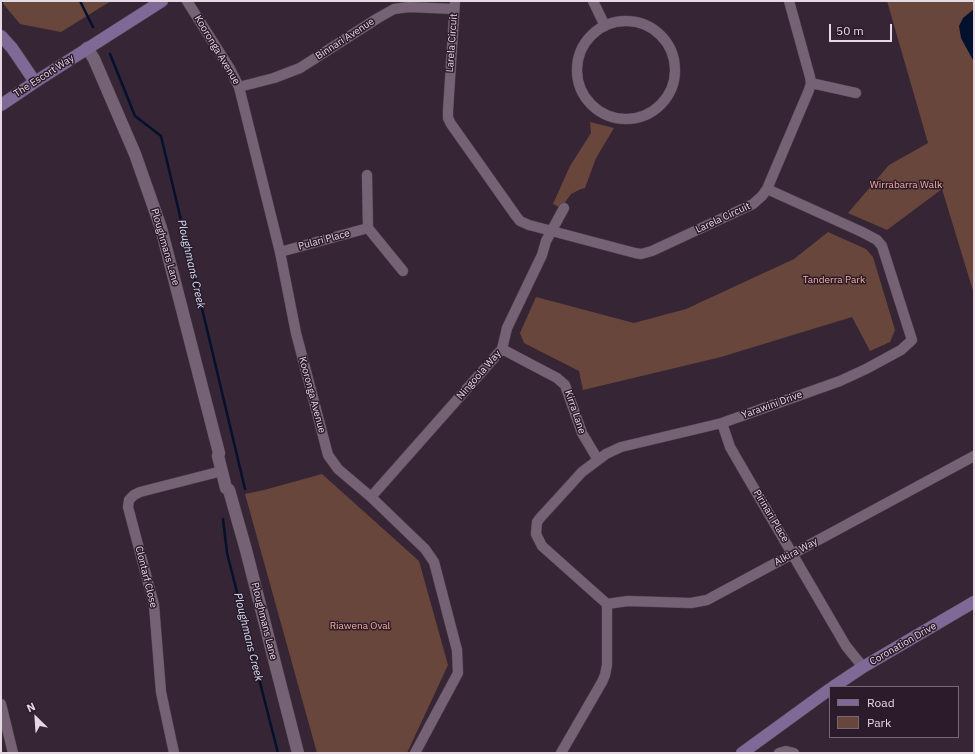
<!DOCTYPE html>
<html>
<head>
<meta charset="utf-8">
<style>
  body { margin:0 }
  #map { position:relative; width:975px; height:754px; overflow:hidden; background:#362535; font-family:"IBM Plex Sans",sans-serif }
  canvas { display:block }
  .frame { position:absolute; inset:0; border:2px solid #e5d9e3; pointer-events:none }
  .legend { position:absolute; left:829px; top:686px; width:130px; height:52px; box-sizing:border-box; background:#2c1b2b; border:1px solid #766775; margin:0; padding:5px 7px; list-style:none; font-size:12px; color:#e5d9e3 }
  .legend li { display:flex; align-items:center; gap:8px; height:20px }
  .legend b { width:20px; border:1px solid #766775 }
  .north { position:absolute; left:16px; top:698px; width:40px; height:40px; -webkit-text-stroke:3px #2c1b2b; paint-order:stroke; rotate:335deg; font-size:11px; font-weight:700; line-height:16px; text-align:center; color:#e5d9e3 }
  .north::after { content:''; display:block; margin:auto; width:14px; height:18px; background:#e5d9e3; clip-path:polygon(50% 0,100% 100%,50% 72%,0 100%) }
  .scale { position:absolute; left:829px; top:24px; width:63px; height:18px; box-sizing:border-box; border:2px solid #e5d9e3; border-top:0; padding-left:5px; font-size:12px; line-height:14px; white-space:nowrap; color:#e5d9e3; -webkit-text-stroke:3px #2c1b2b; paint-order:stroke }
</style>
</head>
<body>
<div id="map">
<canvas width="975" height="754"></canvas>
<div class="frame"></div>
<ul class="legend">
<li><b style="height:5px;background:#7f6997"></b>Road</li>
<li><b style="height:11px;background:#69463c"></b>Park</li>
</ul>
<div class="north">N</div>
<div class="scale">50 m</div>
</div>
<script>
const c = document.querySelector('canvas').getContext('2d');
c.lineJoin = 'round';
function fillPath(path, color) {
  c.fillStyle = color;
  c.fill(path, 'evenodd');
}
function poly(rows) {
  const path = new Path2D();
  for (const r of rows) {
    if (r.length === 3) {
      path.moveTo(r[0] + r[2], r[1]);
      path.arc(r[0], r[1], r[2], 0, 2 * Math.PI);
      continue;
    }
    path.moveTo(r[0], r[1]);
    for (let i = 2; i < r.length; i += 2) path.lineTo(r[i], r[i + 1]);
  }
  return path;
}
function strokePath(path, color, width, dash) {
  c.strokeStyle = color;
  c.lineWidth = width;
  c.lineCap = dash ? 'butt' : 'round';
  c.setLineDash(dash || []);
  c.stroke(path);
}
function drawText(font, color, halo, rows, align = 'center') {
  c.font = font + ' "IBM Plex Sans",sans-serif';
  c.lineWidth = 3;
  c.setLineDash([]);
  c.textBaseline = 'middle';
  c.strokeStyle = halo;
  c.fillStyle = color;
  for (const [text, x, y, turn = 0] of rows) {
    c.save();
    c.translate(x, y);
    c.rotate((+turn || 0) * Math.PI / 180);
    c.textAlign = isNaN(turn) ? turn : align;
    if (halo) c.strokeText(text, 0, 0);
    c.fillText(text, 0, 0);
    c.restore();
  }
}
fillPath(poly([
  [1,1,111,1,61,32,20,24],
  [887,1,974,1,974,294,942,189,887,230,848,213,889,165,928,143],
  [590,122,614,128,596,158,585,188,581,189,571,194,561,208,553,204,570,166,591,133],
  [828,232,866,249,873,257,895,330,890,342,870,351,852,317,721,357,583,390,579,371,524,343,520,333,536,297,634,323,686,309,794,259],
  [322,474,419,561,448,665,407,753,317,753,245,494,264,490]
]), '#69463c');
fillPath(poly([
  [974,9,974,62,961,38,959,26,963,18]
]), '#03112c');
strokePath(poly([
  [80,1,93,27],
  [1,3,3,1],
  [110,54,135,116,161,136,245,489],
  [223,519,227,553,278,753]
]), '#03112c', 2.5);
const minor = poly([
  [187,1,230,69,239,87,280,252,296,333,328,455,338,469,371,497,425,549,434,562,457,650,458,673,415,753],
  [455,1,448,111,448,118,451,124,516,216,520,221,529,225,635,253,641,254,652,251,753,204,762,196,767,189,809,90,811,83,810,77,789,1],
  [593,1,605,26],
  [626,70,49],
  [811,83,856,93],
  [239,87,274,78,300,68,378,18,394,9,409,7,454,9],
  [367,175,368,228,403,271],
  [280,252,368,228],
  [502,349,557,378,565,385,582,433,598,460],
  [722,423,730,447,741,466,846,646,863,667],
  [371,497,502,349,507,328,542,255,546,241,564,208],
  [607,604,542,546,536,534,537,522,540,518,582,472,606,454,621,447,722,423,840,381,866,369,901,350,912,340,882,246,877,240,862,232,767,189],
  [607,604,628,601,691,603,707,600,974,456],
  [1,704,13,753],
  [174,753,161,692,154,605,128,507,129,500,134,495,140,492,222,471],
  [561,753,602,682,605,675,607,665,607,604],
  [779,753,786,751,794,753]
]);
const tertiary = poly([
  [87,48,94,59,135,154,161,228,219,453,218,456,226,488,229,490,246,550,298,753]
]);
const secondary = poly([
  [1,36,12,48,35,82],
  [1,105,35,82,162,1],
  [833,687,863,667,974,602],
  [742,753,830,689]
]);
strokePath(minor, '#514350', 11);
strokePath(tertiary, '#514350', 13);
strokePath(secondary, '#514350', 13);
strokePath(minor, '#756274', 10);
strokePath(tertiary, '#756274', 12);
strokePath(secondary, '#7f6997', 12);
drawText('10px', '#e5d9e3', '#2c1b2b', [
  ["Binnari Avenue",345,39,-33],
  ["Larela Circuit",452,43,-86],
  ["Kooronga Avenue",217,50,59],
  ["The Escort Way",44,76,-33],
  ["Larela Circuit",723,218,-25],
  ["Pulari Place",324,240,-15],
  ["Ploughmans Lane",165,247,74],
  ["Ningoola Way",479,375,-49],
  ["Kooronga Avenue",312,395,75],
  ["Yarawini Drive",772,405,-20],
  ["Kirra Lane",575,412,71],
  ["Pirinari Place",771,516,59],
  ["Alkira Way",796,552,-28],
  ["Clontarf Close",146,577,76],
  ["Ploughmans Lane",264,621,76],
  ["Coronation Drive",903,644,-30]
]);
drawText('10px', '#f7b09b', '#2c1b2b', [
  ["Wirrabarra Walk",906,185],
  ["Tanderra Park",834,280],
  ["Riawena Oval",360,626]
]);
drawText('italic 11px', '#d6e4fb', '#2c1b2b', [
  ["Ploughmans Creek",191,264,77],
  ["Ploughmans Creek",248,637,76]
]);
</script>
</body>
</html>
